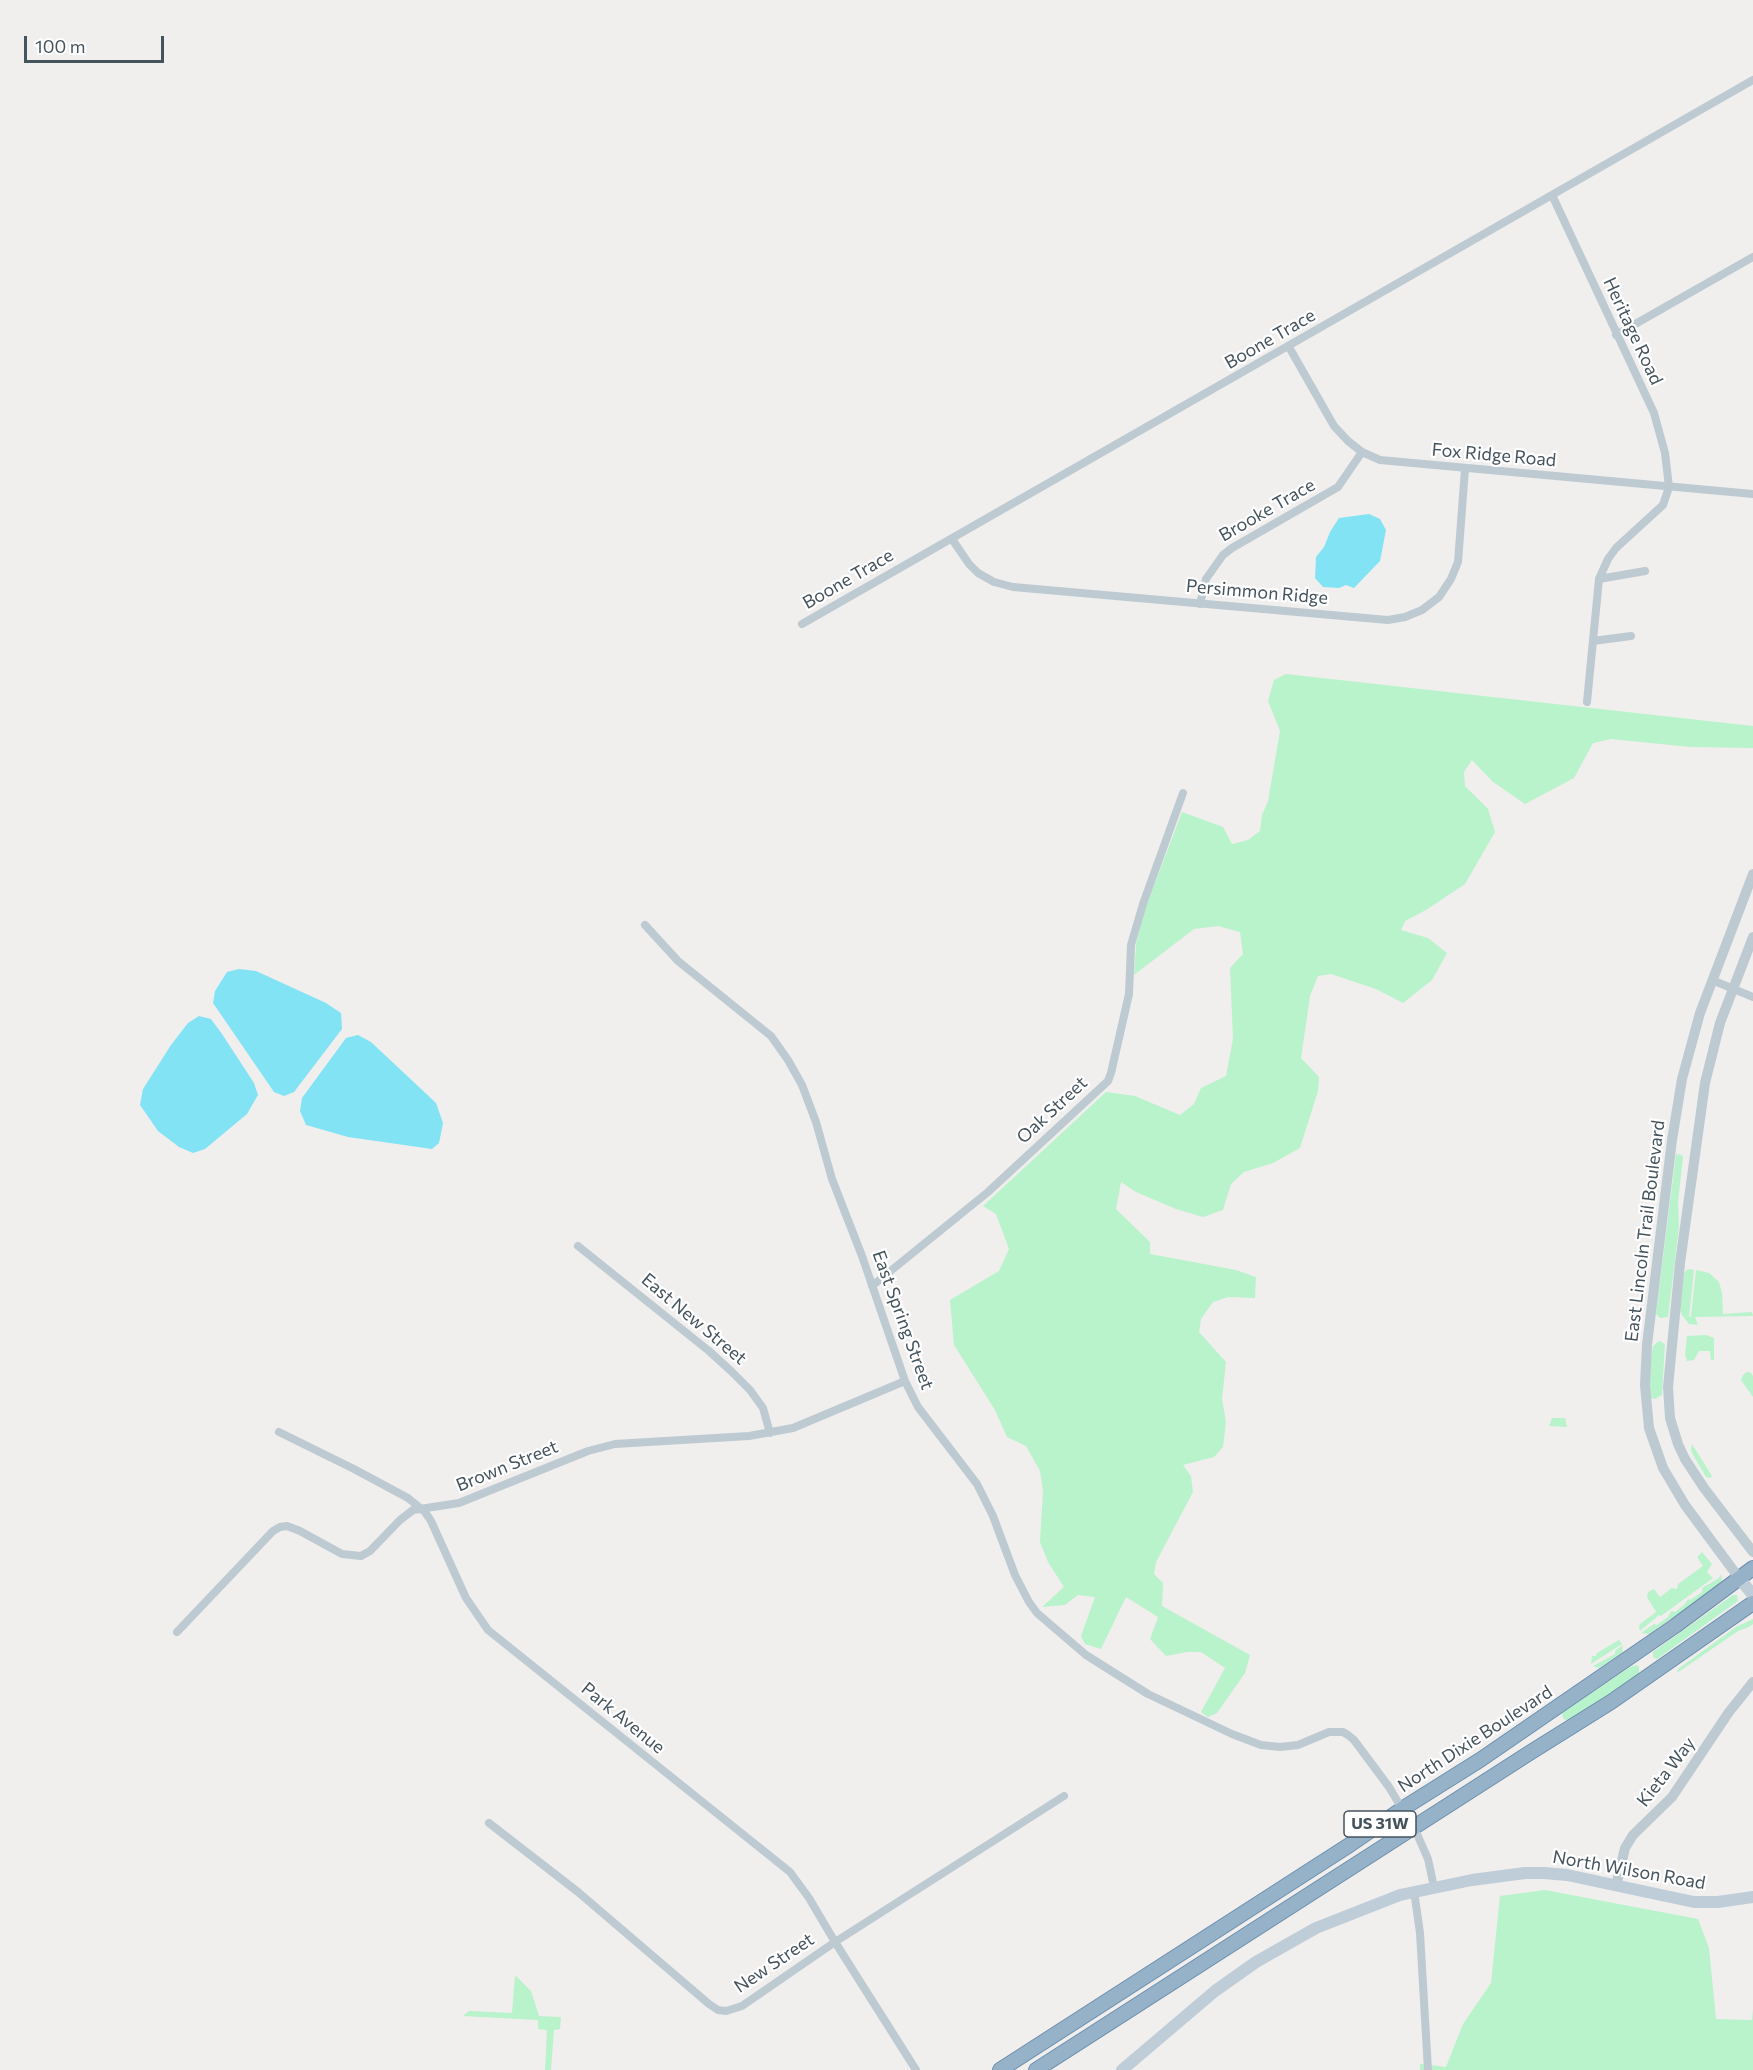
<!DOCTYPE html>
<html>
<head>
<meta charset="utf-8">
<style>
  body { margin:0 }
  #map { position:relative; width:1753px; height:2070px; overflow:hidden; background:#f1eeee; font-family:Commissioner,sans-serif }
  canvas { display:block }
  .scale { position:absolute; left:24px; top:36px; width:140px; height:27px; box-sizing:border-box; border:3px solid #45535d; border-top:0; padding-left:8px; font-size:18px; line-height:21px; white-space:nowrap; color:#45535d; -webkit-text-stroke:4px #fff; paint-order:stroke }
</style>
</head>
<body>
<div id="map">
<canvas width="1753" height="2070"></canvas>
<div class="scale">100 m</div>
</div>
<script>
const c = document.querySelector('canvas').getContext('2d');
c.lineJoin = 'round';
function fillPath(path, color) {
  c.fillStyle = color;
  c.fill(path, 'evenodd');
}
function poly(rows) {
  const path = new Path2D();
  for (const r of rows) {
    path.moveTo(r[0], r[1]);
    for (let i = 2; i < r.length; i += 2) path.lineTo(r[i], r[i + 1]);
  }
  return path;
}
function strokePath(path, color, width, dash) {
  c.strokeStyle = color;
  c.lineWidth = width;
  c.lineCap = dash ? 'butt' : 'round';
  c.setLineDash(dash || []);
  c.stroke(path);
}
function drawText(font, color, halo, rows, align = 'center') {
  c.font = font + ' Commissioner,sans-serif';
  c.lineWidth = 4.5;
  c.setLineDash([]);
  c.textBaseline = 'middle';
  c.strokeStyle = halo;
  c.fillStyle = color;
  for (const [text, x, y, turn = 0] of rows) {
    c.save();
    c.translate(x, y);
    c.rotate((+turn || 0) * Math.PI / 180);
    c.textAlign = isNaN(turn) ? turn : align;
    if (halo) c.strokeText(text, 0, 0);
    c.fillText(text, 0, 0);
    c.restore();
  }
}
fillPath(poly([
  [1286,674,1753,726,1753,748,1690,747,1611,739,1593,743,1574,778,1525,804,1493,782,1472,760,1464,772,1465,786,1488,809,1495,832,1465,884,1426,910,1405,921,1401,930,1428,938,1447,953,1432,980,1403,1003,1376,989,1331,974,1318,976,1310,996,1301,1058,1319,1077,1318,1091,1300,1148,1273,1163,1244,1172,1231,1184,1223,1210,1203,1217,1176,1209,1136,1192,1121,1182,1116,1209,1150,1242,1150,1254,1236,1270,1256,1277,1255,1298,1228,1297,1213,1302,1201,1319,1199,1332,1226,1362,1222,1399,1226,1422,1223,1447,1214,1457,1183,1465,1191,1476,1193,1492,1156,1562,1154,1574,1163,1583,1162,1606,1250,1655,1245,1673,1217,1713,1208,1717,1201,1712,1225,1668,1201,1652,1187,1652,1166,1656,1150,1639,1158,1617,1126,1597,1101,1649,1085,1644,1081,1636,1095,1597,1078,1595,1065,1605,1042,1607,1064,1587,1048,1562,1040,1542,1043,1492,1040,1471,1026,1446,1007,1437,995,1410,954,1345,950,1300,999,1271,1009,1249,996,1214,983,1206,1106,1092,1135,1096,1180,1115,1194,1104,1201,1088,1226,1076,1233,1039,1230,968,1243,954,1240,932,1218,926,1194,929,1134,975,1136,944,1144,912,1182,812,1223,827,1232,844,1248,840,1260,831,1262,815,1268,801,1280,731,1268,701,1274,680],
  [1676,1154,1682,1155,1683,1157,1678,1202,1679,1227,1668,1317,1660,1318,1656,1314],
  [1688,1269,1694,1270,1689,1317,1691,1316,1696,1270,1709,1273,1719,1282,1722,1293,1723,1314,1752,1312,1753,1316,1695,1317,1698,1325,1689,1324,1682,1315,1680,1309,1684,1273],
  [1706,1335,1714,1338,1714,1360,1711,1360,1710,1351,1699,1351,1694,1360,1687,1361,1685,1355,1687,1336],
  [1659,1341,1665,1344,1662,1395,1655,1399,1651,1398,1649,1383,1650,1363,1653,1346],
  [1747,1372,1750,1372,1753,1376,1753,1397,1741,1380,1743,1375],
  [1552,1418,1565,1418,1567,1427,1549,1426],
  [1692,1444,1712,1476,1710,1478,1706,1477,1693,1455,1691,1450],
  [1702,1552,1712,1564,1707,1572,1713,1578,1661,1616,1659,1615,1640,1631,1639,1627,1640,1624,1656,1612,1647,1597,1648,1592,1654,1589,1660,1597,1672,1588,1677,1589,1678,1584,1703,1566,1697,1557],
  [1721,1574,1722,1580,1718,1586,1649,1634,1641,1633,1654,1624,1657,1625,1668,1617,1671,1611,1675,1612,1685,1604,1688,1599,1690,1600,1702,1592,1702,1588,1719,1578],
  [1733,1595,1737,1595,1738,1601,1657,1659,1653,1657,1653,1652],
  [1753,1619,1753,1624,1749,1627,1738,1631,1677,1673,1678,1669,1736,1627],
  [1619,1640,1622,1644,1591,1664,1592,1656,1596,1656,1597,1653],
  [1623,1645,1622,1653,1602,1666,1598,1668,1593,1666,1615,1654,1615,1651],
  [1637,1665,1639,1667,1639,1673,1622,1688,1567,1721,1563,1718,1562,1713,1630,1667],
  [1545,1890,1698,1919,1709,1948,1716,2019,1752,2020,1753,2009,1753,2070,1420,2070,1420,2064,1446,2067,1463,2024,1491,1983,1500,1896],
  [515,1975,531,1991,539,2016,561,2017,560,2029,554,2030,551,2070,545,2070,547,2030,538,2029,538,2020,463,2016,469,2011,512,2013]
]), '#b8f3cb');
fillPath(poly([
  [1369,514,1380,519,1386,530,1380,561,1354,588,1346,585,1339,588,1323,587,1315,578,1316,557,1324,547,1330,532,1339,518],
  [239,969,256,971,326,1003,341,1013,342,1029,294,1092,284,1096,274,1092,213,1003,215,991,227,972],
  [199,1016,211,1019,222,1034,254,1083,258,1095,247,1114,205,1149,193,1153,179,1147,158,1131,140,1105,143,1089,171,1045,188,1023],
  [358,1035,371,1042,436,1103,443,1123,439,1143,432,1149,348,1137,306,1125,300,1111,302,1098,346,1038]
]), '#81e3f4');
const trunk = poly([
  [1000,2070,1351,1844,1402,1809,1480,1760,1675,1626,1753,1568],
  [1036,2070,1531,1752,1611,1702,1753,1603]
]);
strokePath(trunk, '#6c8fad', 16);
strokePath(poly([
  [1552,195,1654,413,1665,453,1669,487,1663,505,1616,548,1608,559,1599,579,1587,702],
  [1616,335,1753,257],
  [1289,347,1334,426,1348,441,1362,452,1380,460,1753,494],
  [952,539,969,564,978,573,994,582,1013,587,1388,620,1405,617,1422,610,1439,597,1451,579,1458,562,1465,469],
  [1599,579,1645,571],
  [1200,604,1206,579,1223,555,1232,548,1338,487,1362,452],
  [802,624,1753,80],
  [1593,641,1631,636],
  [645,925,678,961,771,1036,788,1060,802,1085,816,1122,832,1179,862,1256,905,1381,918,1407,977,1484,993,1516,1015,1575,1029,1602,1037,1613,1086,1655,1148,1694,1232,1734,1261,1745,1280,1747,1298,1745,1329,1732,1343,1732,1348,1735,1354,1740,1389,1787,1417,1834,1428,1859,1434,1887],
  [1712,980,1753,997],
  [578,1246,709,1351,731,1371,750,1390,763,1408,770,1433],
  [872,1286,988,1192,1108,1081,1111,1073,1129,994,1131,945,1143,904,1183,793],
  [279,1432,354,1469,408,1498,425,1512,431,1521,466,1598,488,1630,790,1872,809,1898,835,1942,916,2070],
  [177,1632,273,1531,280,1527,287,1526,300,1531,342,1554,361,1556,370,1551,400,1520,413,1510,459,1503,588,1451,615,1444,749,1436,793,1428,905,1381],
  [489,1823,578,1892,709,2004,718,2010,726,2011,742,2006,835,1942,1064,1796],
  [1414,1891,1420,1933,1428,2070]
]), '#bdcad2', 8);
strokePath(poly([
  [1753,937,1720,1023,1705,1083,1680,1263,1668,1387,1670,1418,1678,1444,1685,1459,1704,1488,1753,1552],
  [1739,1578,1685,1505,1663,1468,1649,1428,1645,1385,1647,1345,1672,1140,1682,1079,1700,1013,1753,874],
  [1616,1886,1625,1848,1633,1835,1672,1797,1729,1712,1753,1682]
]), '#bdcad2', 10);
strokePath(poly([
  [1739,1578,1753,1595],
  [1122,2070,1215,1991,1256,1962,1316,1928,1400,1895,1472,1880,1525,1873,1544,1873,1567,1875,1694,1902,1718,1902,1753,1897]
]), '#bfcdd9', 12);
strokePath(trunk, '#96b2c9', 14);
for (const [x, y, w] of [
  [1380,1824,72]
]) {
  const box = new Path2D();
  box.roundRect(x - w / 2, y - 13, w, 26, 4.5);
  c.fillStyle = '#fff';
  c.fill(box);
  strokePath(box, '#45535d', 1.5);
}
drawText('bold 16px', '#45535d', null, [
  ["US 31W",1380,1824]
]);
drawText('18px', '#45535d', '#fff', [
  ["Heritage Road",1633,331,65],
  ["Boone Trace",1270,339,-30],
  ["Fox Ridge Road",1494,455,5],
  ["Brooke Trace",1267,510,-30],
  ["Boone Trace",848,579,-30],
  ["Persimmon Ridge",1257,592,5],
  ["Oak Street",1052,1110,-43],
  ["East Lincoln Trail Boulevard",1645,1231,-83],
  ["East New Street",694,1319,40],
  ["East Spring Street",903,1320,70],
  ["Brown Street",507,1466,-22],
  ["Park Avenue",623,1718,39],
  ["North Dixie Boulevard",1475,1739,-33],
  ["Kieta Way",1666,1772,-52],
  ["North Wilson Road",1629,1870,10],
  ["New Street",774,1963,-34]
]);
</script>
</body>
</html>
